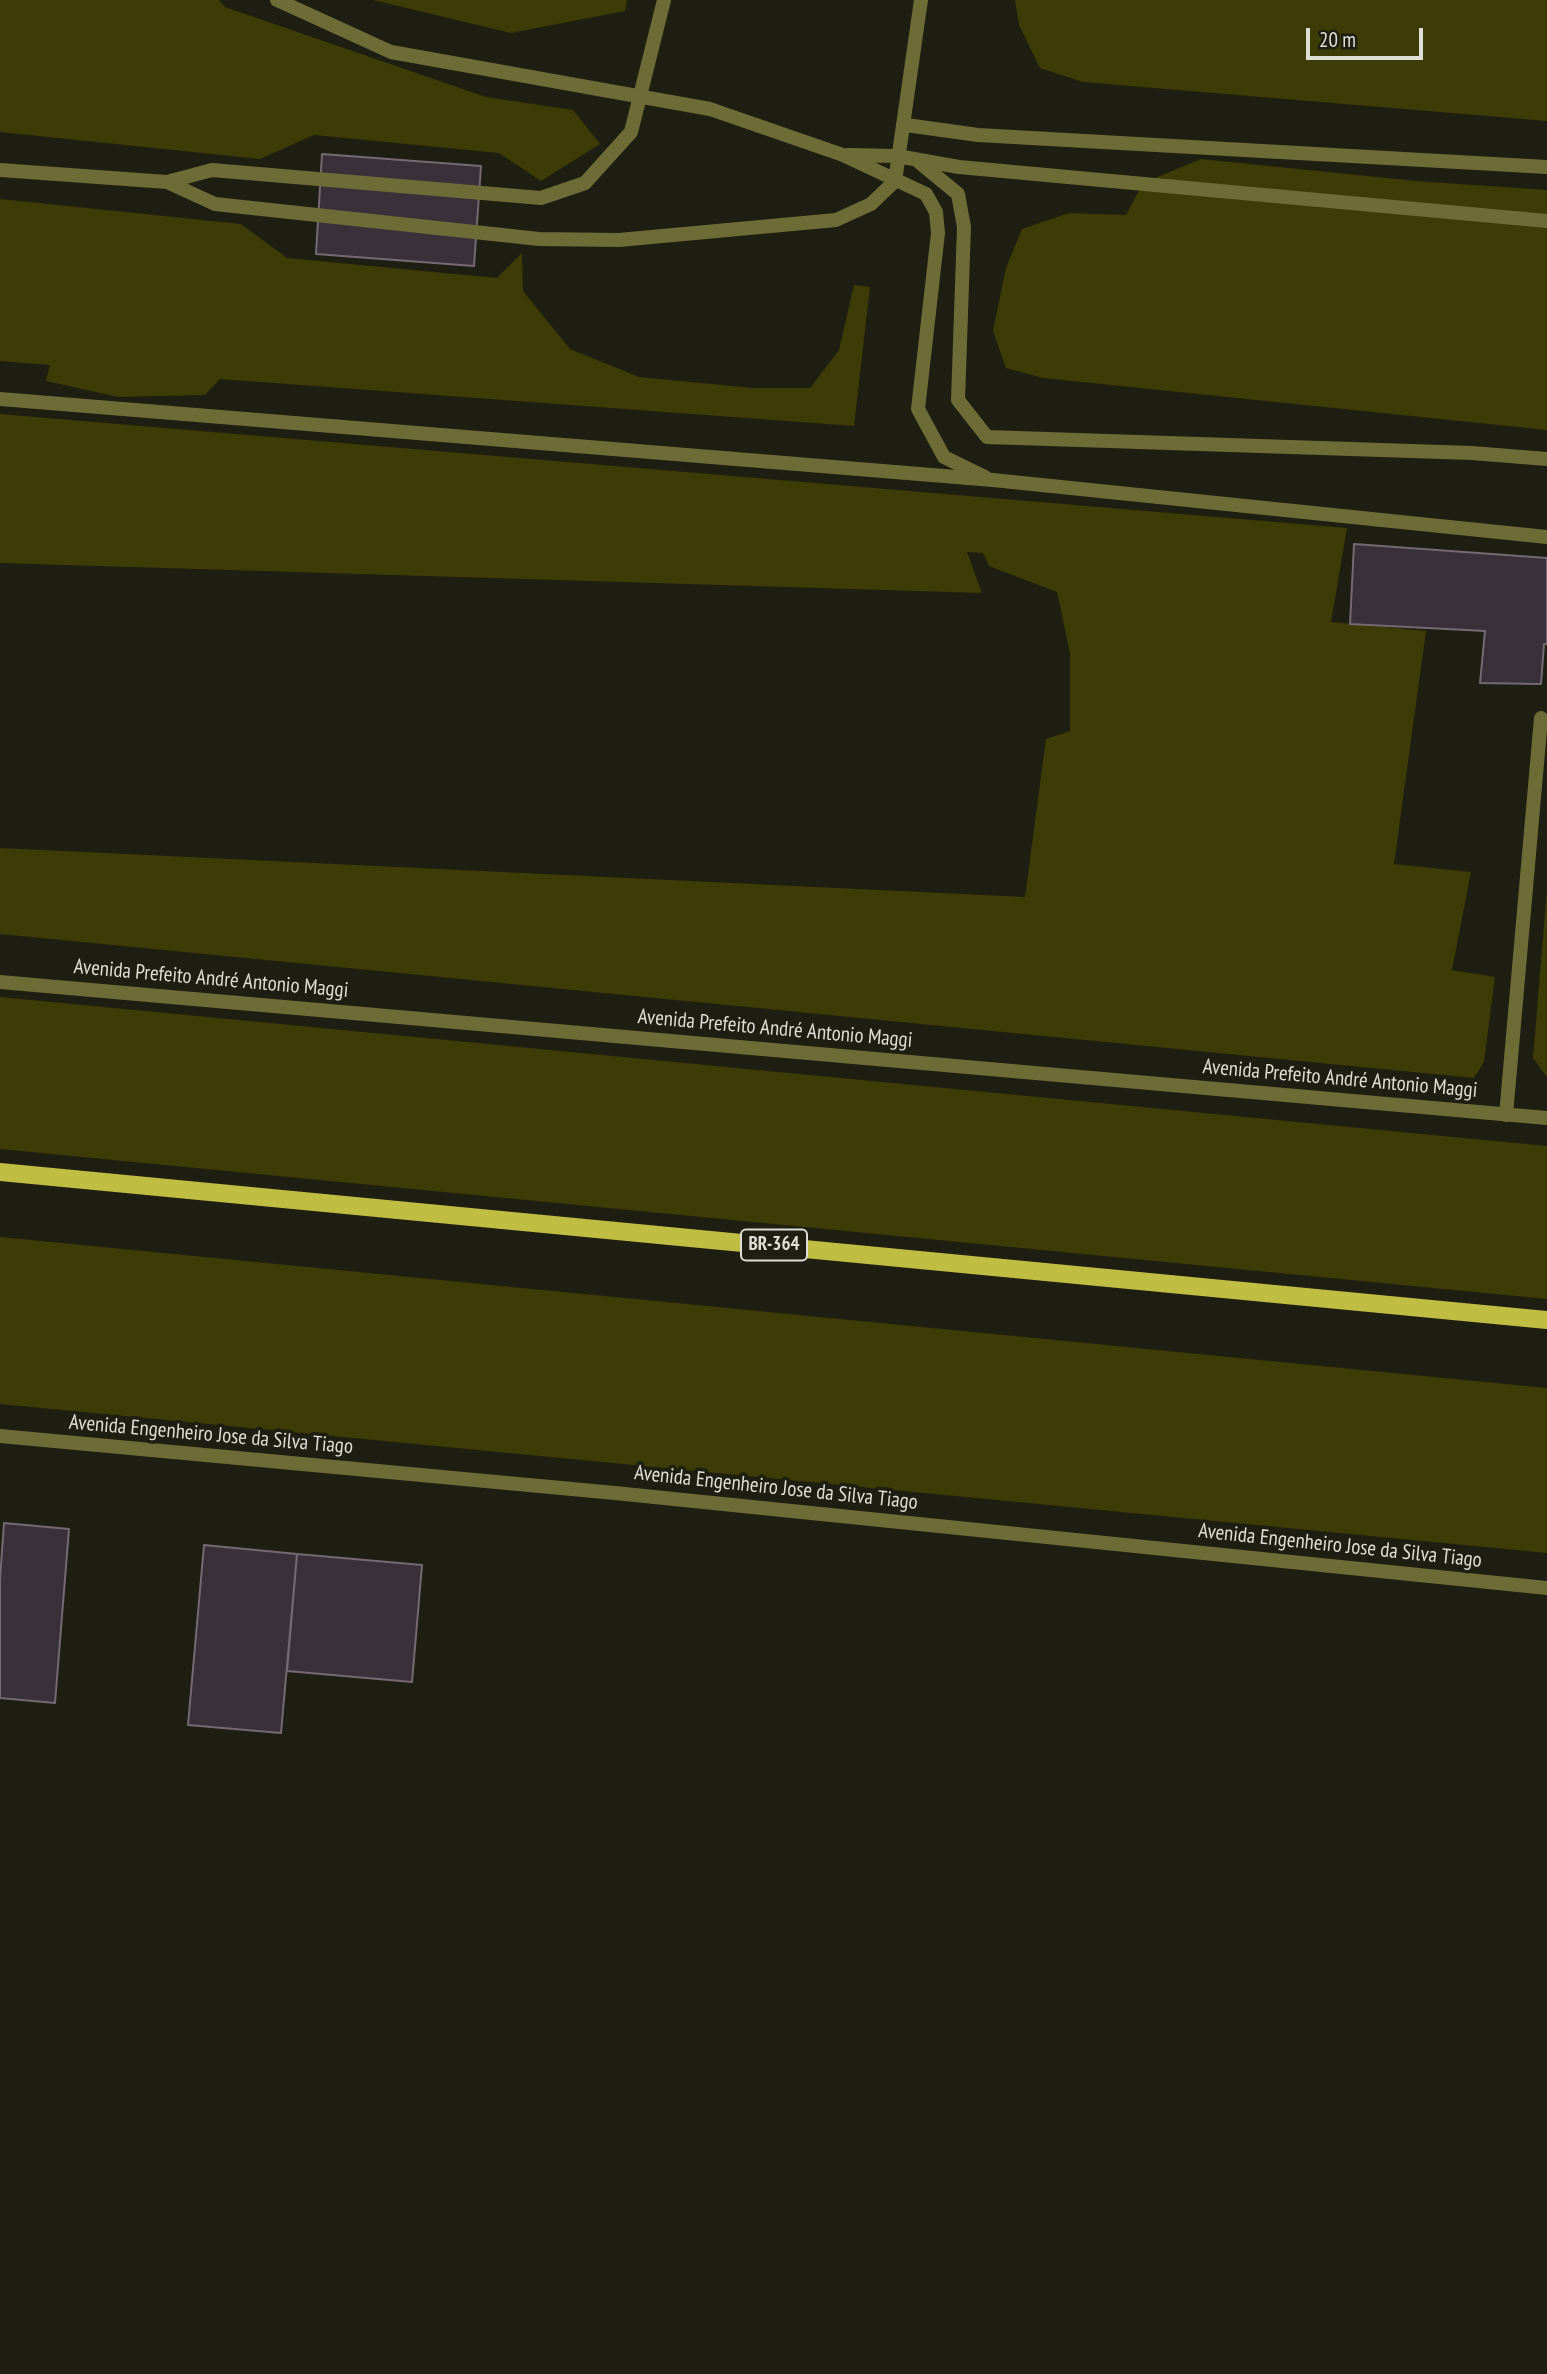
<!DOCTYPE html>
<html>
<head>
<meta charset="utf-8">
<style>
  body { margin:0 }
  #map { position:relative; width:1547px; height:2374px; overflow:hidden; background:#1e1e12; font-family:"PT Sans Narrow",sans-serif }
  canvas { display:block }
  .scale { position:absolute; left:1306px; top:28px; width:117px; height:32px; box-sizing:border-box; border:4px solid #deded7; border-top:0; padding-left:9px; font-size:21px; line-height:24px; white-space:nowrap; color:#deded7; -webkit-text-stroke:5px #1e1e12; paint-order:stroke }
</style>
</head>
<body>
<div id="map">
<canvas width="1547" height="2374"></canvas>
<div class="scale">20 m</div>
</div>
<script>
const c = document.querySelector('canvas').getContext('2d');
c.lineJoin = 'round';
function fillPath(path, color) {
  c.fillStyle = color;
  c.fill(path, 'evenodd');
}
function poly(rows) {
  const path = new Path2D();
  for (const r of rows) {
    path.moveTo(r[0], r[1]);
    for (let i = 2; i < r.length; i += 2) path.lineTo(r[i], r[i + 1]);
  }
  return path;
}
function strokePath(path, color, width, dash) {
  c.strokeStyle = color;
  c.lineWidth = width;
  c.lineCap = dash ? 'butt' : 'round';
  c.setLineDash(dash || []);
  c.stroke(path);
}
function drawText(font, color, halo, rows, align = 'center') {
  c.font = font + ' "PT Sans Narrow",sans-serif';
  c.lineWidth = 7;
  c.setLineDash([]);
  c.textBaseline = 'middle';
  c.strokeStyle = halo;
  c.fillStyle = color;
  for (const [text, x, y, turn = 0] of rows) {
    c.save();
    c.translate(x, y);
    c.rotate((+turn || 0) * Math.PI / 180);
    c.textAlign = isNaN(turn) ? turn : align;
    if (halo) c.strokeText(text, 0, 0);
    c.fillText(text, 0, 0);
    c.restore();
  }
}
fillPath(poly([
  [0,0,219,0,225,7,486,97,573,110,600,144,541,181,499,153,314,135,260,159,0,132],
  [373,0,627,0,625,11,511,33],
  [1015,0,1547,0,1547,121,1083,82,1040,68,1019,25],
  [1201,159,1416,181,1547,190,1547,430,1043,378,1006,368,993,331,1006,268,1022,229,1069,213,1126,215,1143,183],
  [0,199,241,224,287,258,497,278,522,253,523,291,570,349,639,377,753,388,810,388,839,350,854,285,870,287,854,426,220,379,205,395,118,397,46,381,50,365,0,361],
  [0,414,1347,528,1331,622,1426,631,1394,864,1471,872,1452,970,1495,977,1484,1062,1474,1078,0,934,0,848,1025,897,1046,739,1070,731,1070,653,1057,592,989,566,983,553,967,552,982,593,0,563],
  [1547,889,1547,1077,1533,1058],
  [0,997,1547,1146,1547,1299,0,1149],
  [0,1237,1547,1388,1547,1553,0,1404]
]), '#3d3c06');
const building = poly([
  [322,154,481,166,474,266,316,254,322,154],
  [1354,544,1547,558,1547,644,1544,644,1541,684,1480,683,1485,631,1350,624,1354,544],
  [4,1523,69,1529,55,1703,0,1698,0,1579,4,1523],
  [204,1545,297,1554,281,1733,188,1725,204,1545],
  [297,1554,422,1565,412,1682,287,1671,297,1554]
]);
fillPath(building, '#3a3039');
strokePath(building, '#756a74', 2);
strokePath(poly([
  [277,0,391,52,710,109,843,155,926,194,936,212,938,233,918,409,944,457,985,477],
  [906,125,978,135,1547,167],
  [848,155,897,156,959,167,1547,221],
  [919,162,958,194,964,227,958,400,987,437,1472,453,1547,459],
  [0,170,167,182,212,170,541,198,585,183,631,132,664,0],
  [167,182,215,204,539,239,619,240,836,220,871,204,895,181,921,0],
  [0,399,993,480,1547,537],
  [1506,1115,1541,718]
]), '#6d6c37', 14);
strokePath(poly([
  [0,982,1547,1118],
  [0,1436,615,1493,1547,1588]
]), '#6d6c37', 14);
strokePath(poly([
  [0,1172,1547,1320]
]), '#c0bd43', 18);
for (const [x, y, w] of [
  [774,1245,66]
]) {
  const box = new Path2D();
  box.roundRect(x - w / 2, y - 15.5, w, 31, 5);
  c.fillStyle = '#1e1e12';
  c.fill(box);
  strokePath(box, '#deded7', 2);
}
drawText('bold 19px', '#deded7', null, [
  ["BR-364",774,1245]
]);
drawText('21px', '#deded7', '#1e1e12', [
  ["Avenida Prefeito André Antonio Maggi",211,979,5],
  ["Avenida Prefeito André Antonio Maggi",775,1029,5],
  ["Avenida Prefeito André Antonio Maggi",1340,1079,5],
  ["Avenida Engenheiro Jose da Silva Tiago",211,1435,5],
  ["Avenida Engenheiro Jose da Silva Tiago",776,1488,6],
  ["Avenida Engenheiro Jose da Silva Tiago",1340,1546,6]
]);
</script>
</body>
</html>
